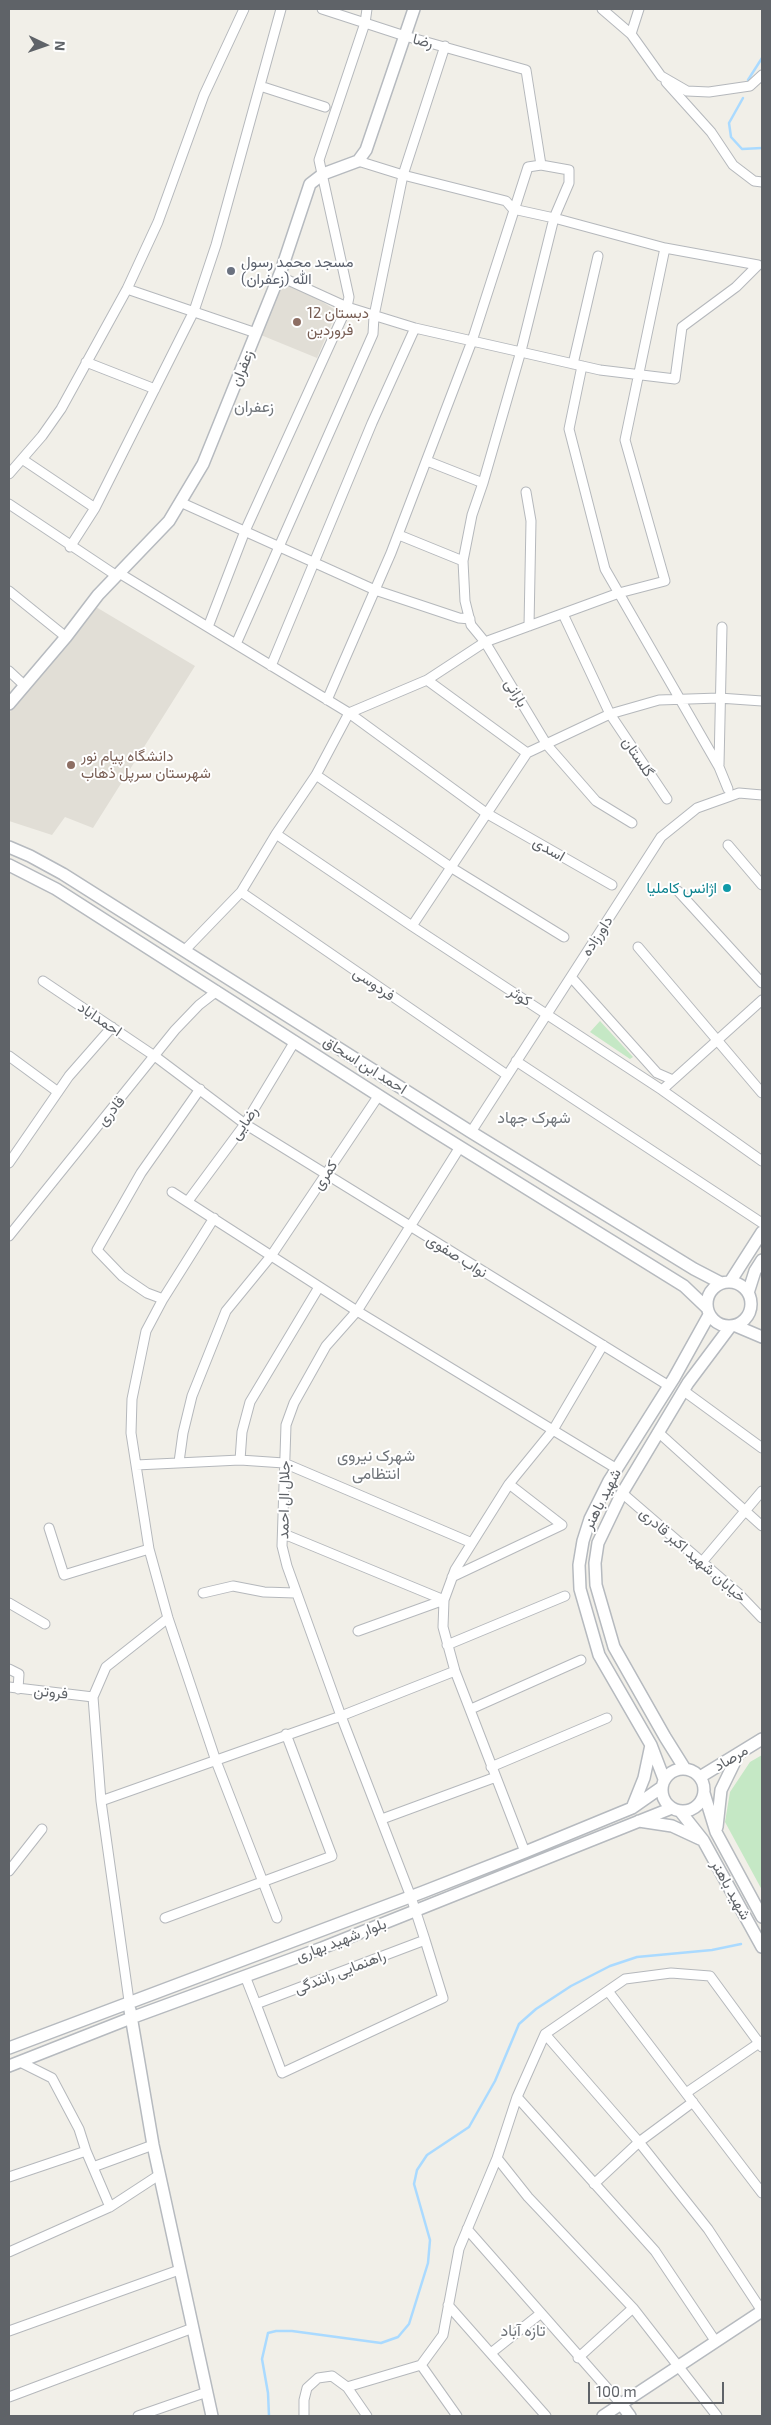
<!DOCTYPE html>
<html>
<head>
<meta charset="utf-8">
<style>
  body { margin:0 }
  #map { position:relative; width:771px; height:2425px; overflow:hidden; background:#f1efe8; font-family:"Exo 2",sans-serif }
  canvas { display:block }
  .frame { position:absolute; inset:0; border:10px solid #5f6368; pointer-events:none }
  .north { position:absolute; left:20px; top:20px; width:50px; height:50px; -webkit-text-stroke:4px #fff; paint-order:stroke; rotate:93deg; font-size:14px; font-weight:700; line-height:20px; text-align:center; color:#5f6368 }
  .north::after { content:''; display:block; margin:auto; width:18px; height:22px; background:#5f6368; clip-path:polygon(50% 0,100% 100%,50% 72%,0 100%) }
  .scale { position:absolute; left:588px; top:2382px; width:136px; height:22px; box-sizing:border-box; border:2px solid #5f6368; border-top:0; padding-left:6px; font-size:15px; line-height:18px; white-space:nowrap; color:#5f6368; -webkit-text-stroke:4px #fff; paint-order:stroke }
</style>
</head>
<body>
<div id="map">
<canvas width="771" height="2425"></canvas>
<div class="frame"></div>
<div class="north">N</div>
<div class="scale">100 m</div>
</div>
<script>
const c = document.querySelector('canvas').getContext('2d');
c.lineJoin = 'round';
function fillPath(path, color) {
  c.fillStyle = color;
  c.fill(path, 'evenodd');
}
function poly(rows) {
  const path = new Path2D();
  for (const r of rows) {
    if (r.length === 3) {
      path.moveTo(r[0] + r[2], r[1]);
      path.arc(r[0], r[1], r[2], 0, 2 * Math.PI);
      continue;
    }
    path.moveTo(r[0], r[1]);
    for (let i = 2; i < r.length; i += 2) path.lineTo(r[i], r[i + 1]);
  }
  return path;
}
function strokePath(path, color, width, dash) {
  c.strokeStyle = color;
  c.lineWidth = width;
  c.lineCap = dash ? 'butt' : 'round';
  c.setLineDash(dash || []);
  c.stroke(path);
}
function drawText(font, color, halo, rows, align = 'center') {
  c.font = font + ' "Exo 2",Vazirmatn,sans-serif';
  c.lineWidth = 4;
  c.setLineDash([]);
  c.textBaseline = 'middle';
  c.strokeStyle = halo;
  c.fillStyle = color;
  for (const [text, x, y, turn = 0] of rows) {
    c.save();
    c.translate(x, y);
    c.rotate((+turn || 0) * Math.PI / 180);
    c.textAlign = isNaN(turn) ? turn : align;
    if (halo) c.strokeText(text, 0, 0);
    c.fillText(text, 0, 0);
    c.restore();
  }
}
fillPath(poly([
  [289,281,337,311,317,358,256,333,284,284],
  [96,607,195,666,93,828,65,817,52,835,9,821,9,713]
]), '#e1ded6');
fillPath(poly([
  [600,1021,633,1057,630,1059,590,1032],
  [762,1755,762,1890,725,1822,730,1792,750,1762]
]), '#c5e8c5');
strokePath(poly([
  [748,80,762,58],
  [743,98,729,123,731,137,742,149,762,148],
  [269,2416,268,2393,262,2359,268,2333,276,2331,292,2331,381,2343,398,2337,409,2324,428,2263,430,2240,414,2184,417,2170,427,2155,469,2127,495,2081,519,2024,536,2009,571,1986,610,1966,637,1957,712,1950,741,1944]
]), '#aadaff', 2.5);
const street = poly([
  [322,9,405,36,526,70,541,165,569,170,569,183,554,218,513,209,506,201,403,175,358,161],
  [602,9,631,34,661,76,687,91,709,92,750,86,762,75],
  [631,34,639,9],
  [666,82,711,132,733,165,754,181,762,182],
  [260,86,325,107],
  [279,276,347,307,415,328,600,370,675,379,682,327,736,287,758,265,665,248],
  [127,289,256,333],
  [86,362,155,389],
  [573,364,598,256],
  [582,366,569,429,605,569,719,767,728,789],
  [22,459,95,508],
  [427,461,483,483],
  [9,474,42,436,61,409,127,289,158,222,204,95,244,9],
  [526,492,531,521,529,626],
  [180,502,375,590,459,618,470,619],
  [9,504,117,576],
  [399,535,463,561],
  [70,547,95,508,194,311,216,245,281,9],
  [119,573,349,713,486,813,612,885],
  [9,591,66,637],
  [563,614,610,714,667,799],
  [208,627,245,531,347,307,349,297,319,160,365,23,367,9],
  [236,644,373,334,374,316,403,175,445,46],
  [271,666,372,423,415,328],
  [9,671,24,685],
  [427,680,527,753],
  [327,700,391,553,472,341,528,167,541,165],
  [719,765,722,627],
  [316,775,452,868,564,937],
  [276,834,412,926,662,1090,762,1161],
  [728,845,762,885],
  [678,891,762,983],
  [241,892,507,1075],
  [412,926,527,753,610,714,659,700,719,698,762,701],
  [638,947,762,1093],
  [184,951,241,892,276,834,316,775,349,713,427,680,485,642,619,593,665,581,625,440,665,248,554,218,521,351,483,483,472,515,463,561,465,601,471,625,485,642,547,745,596,801,632,823],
  [571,977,657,1073,673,1080],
  [43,981,156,1057,245,1124,669,1386],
  [9,1056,58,1092],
  [516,1061,762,1223],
  [662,1090,762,1000],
  [471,1132,661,837,697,808,739,793,762,795],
  [9,1163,69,1076,112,1027],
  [172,1192,357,1311,617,1469],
  [188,1201,245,1124,295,1041],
  [214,1218,163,1299,146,1331,132,1399,131,1433,149,1549,168,1618,216,1761,277,1918],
  [9,1236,175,1030,199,1005,217,991],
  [163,1299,147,1293,122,1276,97,1250,141,1173,200,1089],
  [684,1391,762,1448],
  [658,1432,762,1526],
  [240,1460,242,1432,250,1402,319,1287],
  [179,1462,183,1433,192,1396,226,1311,271,1256,379,1095],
  [136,1465,240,1460,284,1463,472,1543],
  [622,1493,739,1594,762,1618],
  [49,1528,64,1575,149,1549],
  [284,1534,444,1600],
  [702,1562,762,1491],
  [452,1577,562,1525,509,1484],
  [203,1593,233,1586,264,1592,295,1593],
  [9,1603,45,1624],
  [358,1631,444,1600],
  [447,1645,565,1596],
  [9,1669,19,1674,18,1689],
  [9,1687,93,1697],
  [471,1709,581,1660],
  [491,1767,607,1718],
  [101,1801,341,1716,455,1671],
  [382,1819,496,1777],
  [525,1852,455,1671,443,1627,444,1600,455,1570,509,1484,553,1430,603,1345],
  [9,1871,42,1829],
  [165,1918,332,1856,286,1734],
  [245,1976,256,2004,425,1940,411,1897,341,1716,287,1566,282,1546,286,1425,294,1403,326,1346,357,1311,460,1147],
  [608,1991,762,2193],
  [129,2001,101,1801,93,1697,106,1667,168,1618],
  [256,2004,282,2073,443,1998,425,1940],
  [545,2034,639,2142,708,2229,762,2311],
  [686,2093,762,2041],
  [517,2097,655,2251,716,2342],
  [86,2151,110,2207],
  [497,2158,528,2197,633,2308,717,2416],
  [93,2167,153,2145],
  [9,2177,86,2151,79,2129,52,2078,20,2062],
  [594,2184,639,2142,693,2102],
  [467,2229,622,2405],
  [9,2252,110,2207,159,2175],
  [448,2305,546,2416],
  [9,2331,179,2270],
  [491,2353,540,2314],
  [578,2358,633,2308],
  [421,2365,457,2416],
  [347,2387,421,2365,443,2335,459,2249,497,2158,517,2097,545,2034,625,1979,671,1973,710,1976,762,2047],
  [9,2397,193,2328],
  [138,2416,207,2392],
  [304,2416,304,2400,307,2388,318,2378,332,2376,347,2387,367,2416]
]);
const secondary = poly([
  [9,704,66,637,98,595,169,521,203,464,281,271,310,184,323,174,358,161,366,150,414,9],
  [9,847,30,856,63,874,471,1132,694,1269,721,1283],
  [9,865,56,889,423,1124,684,1286,706,1307],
  [729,1304,22],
  [730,1282,762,1232],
  [748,1293,755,1271,762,1260],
  [736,1326,762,1337],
  [683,1790,21],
  [685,1769,665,1737,614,1647,596,1585,595,1563,598,1543,621,1495,688,1383,730,1327],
  [700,1777,762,1739],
  [664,1779,651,1745,599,1655,580,1589,579,1565,583,1541,590,1519,609,1481,674,1378,709,1315],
  [704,1793,716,1832,762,1917],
  [632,1808,644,1778,651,1745],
  [680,1811,703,1840,762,1947],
  [639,1821,672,1826,700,1839],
  [717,1827,721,1790,739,1753],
  [130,2010,153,2145,212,2416],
  [9,2048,423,1892,525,1852,632,1808,662,1787],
  [9,2066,131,2018,322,1948,672,1808],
  [622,2405,630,2416],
  [603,2416,762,2311]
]);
strokePath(street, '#b5b8bc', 11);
strokePath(secondary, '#b6babf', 14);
strokePath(street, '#fff', 9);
strokePath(secondary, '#fff', 11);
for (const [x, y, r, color] of [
  [231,271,5,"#6b7280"],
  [297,322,5,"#8d6e63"],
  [71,765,5,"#8d6e63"],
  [727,888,5,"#0f9aa8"]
]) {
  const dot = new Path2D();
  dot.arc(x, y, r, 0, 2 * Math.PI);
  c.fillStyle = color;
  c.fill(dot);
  strokePath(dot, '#fff', 2);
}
drawText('15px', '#5f6368', '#fff', [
  ["رضا",423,41,14],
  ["زعفران",242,368,-68],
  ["بارانی",516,693,59],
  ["گلستان",638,757,56],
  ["اسدی",549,849,30],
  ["داورزاده",597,936,-57],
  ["فردوسی",374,984,35],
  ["کوثر",520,996,33],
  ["احمداباد",100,1019,34],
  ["احمد ابن اسحاق",365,1065,32],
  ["قادری",111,1111,-50],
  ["رضایی",244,1123,-56],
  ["کمری",325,1175,-56],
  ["نواب صفوی",457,1256,32],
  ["شهید باهنر",602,1499,-63],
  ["جلال ال احمد",284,1500,-89],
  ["خیابان شهید اکبر قادری",693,1555,41],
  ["فروتن",51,1692,6],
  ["مرصاد",731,1758,-31],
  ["شهید باهنر",731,1890,61],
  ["بلوار شهید بهاری",341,1940,-21],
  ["راهنمایی رانندگی",340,1972,-21]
]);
drawText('15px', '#5b616d', '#fff', [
  ["مسجد محمد رسول",241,262],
  ["الله (زعفران)",241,279]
], 'left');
drawText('15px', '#785e54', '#fff', [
  ["دبستان 12",307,313],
  ["فروردین",307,330],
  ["دانشگاه پیام نور",81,756],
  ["شهرستان سرپل ذهاب",81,773]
], 'left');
drawText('15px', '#0d838f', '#fff', [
  ["اژانس کاملیا",717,888]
], 'right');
drawText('16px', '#70757a', '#fff', [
  ["زعفران",254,407],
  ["شهرک جهاد",534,1118],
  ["شهرک نیروی",376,1456],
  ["انتظامی",376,1474],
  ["تازه آباد",523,2331]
]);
</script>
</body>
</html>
